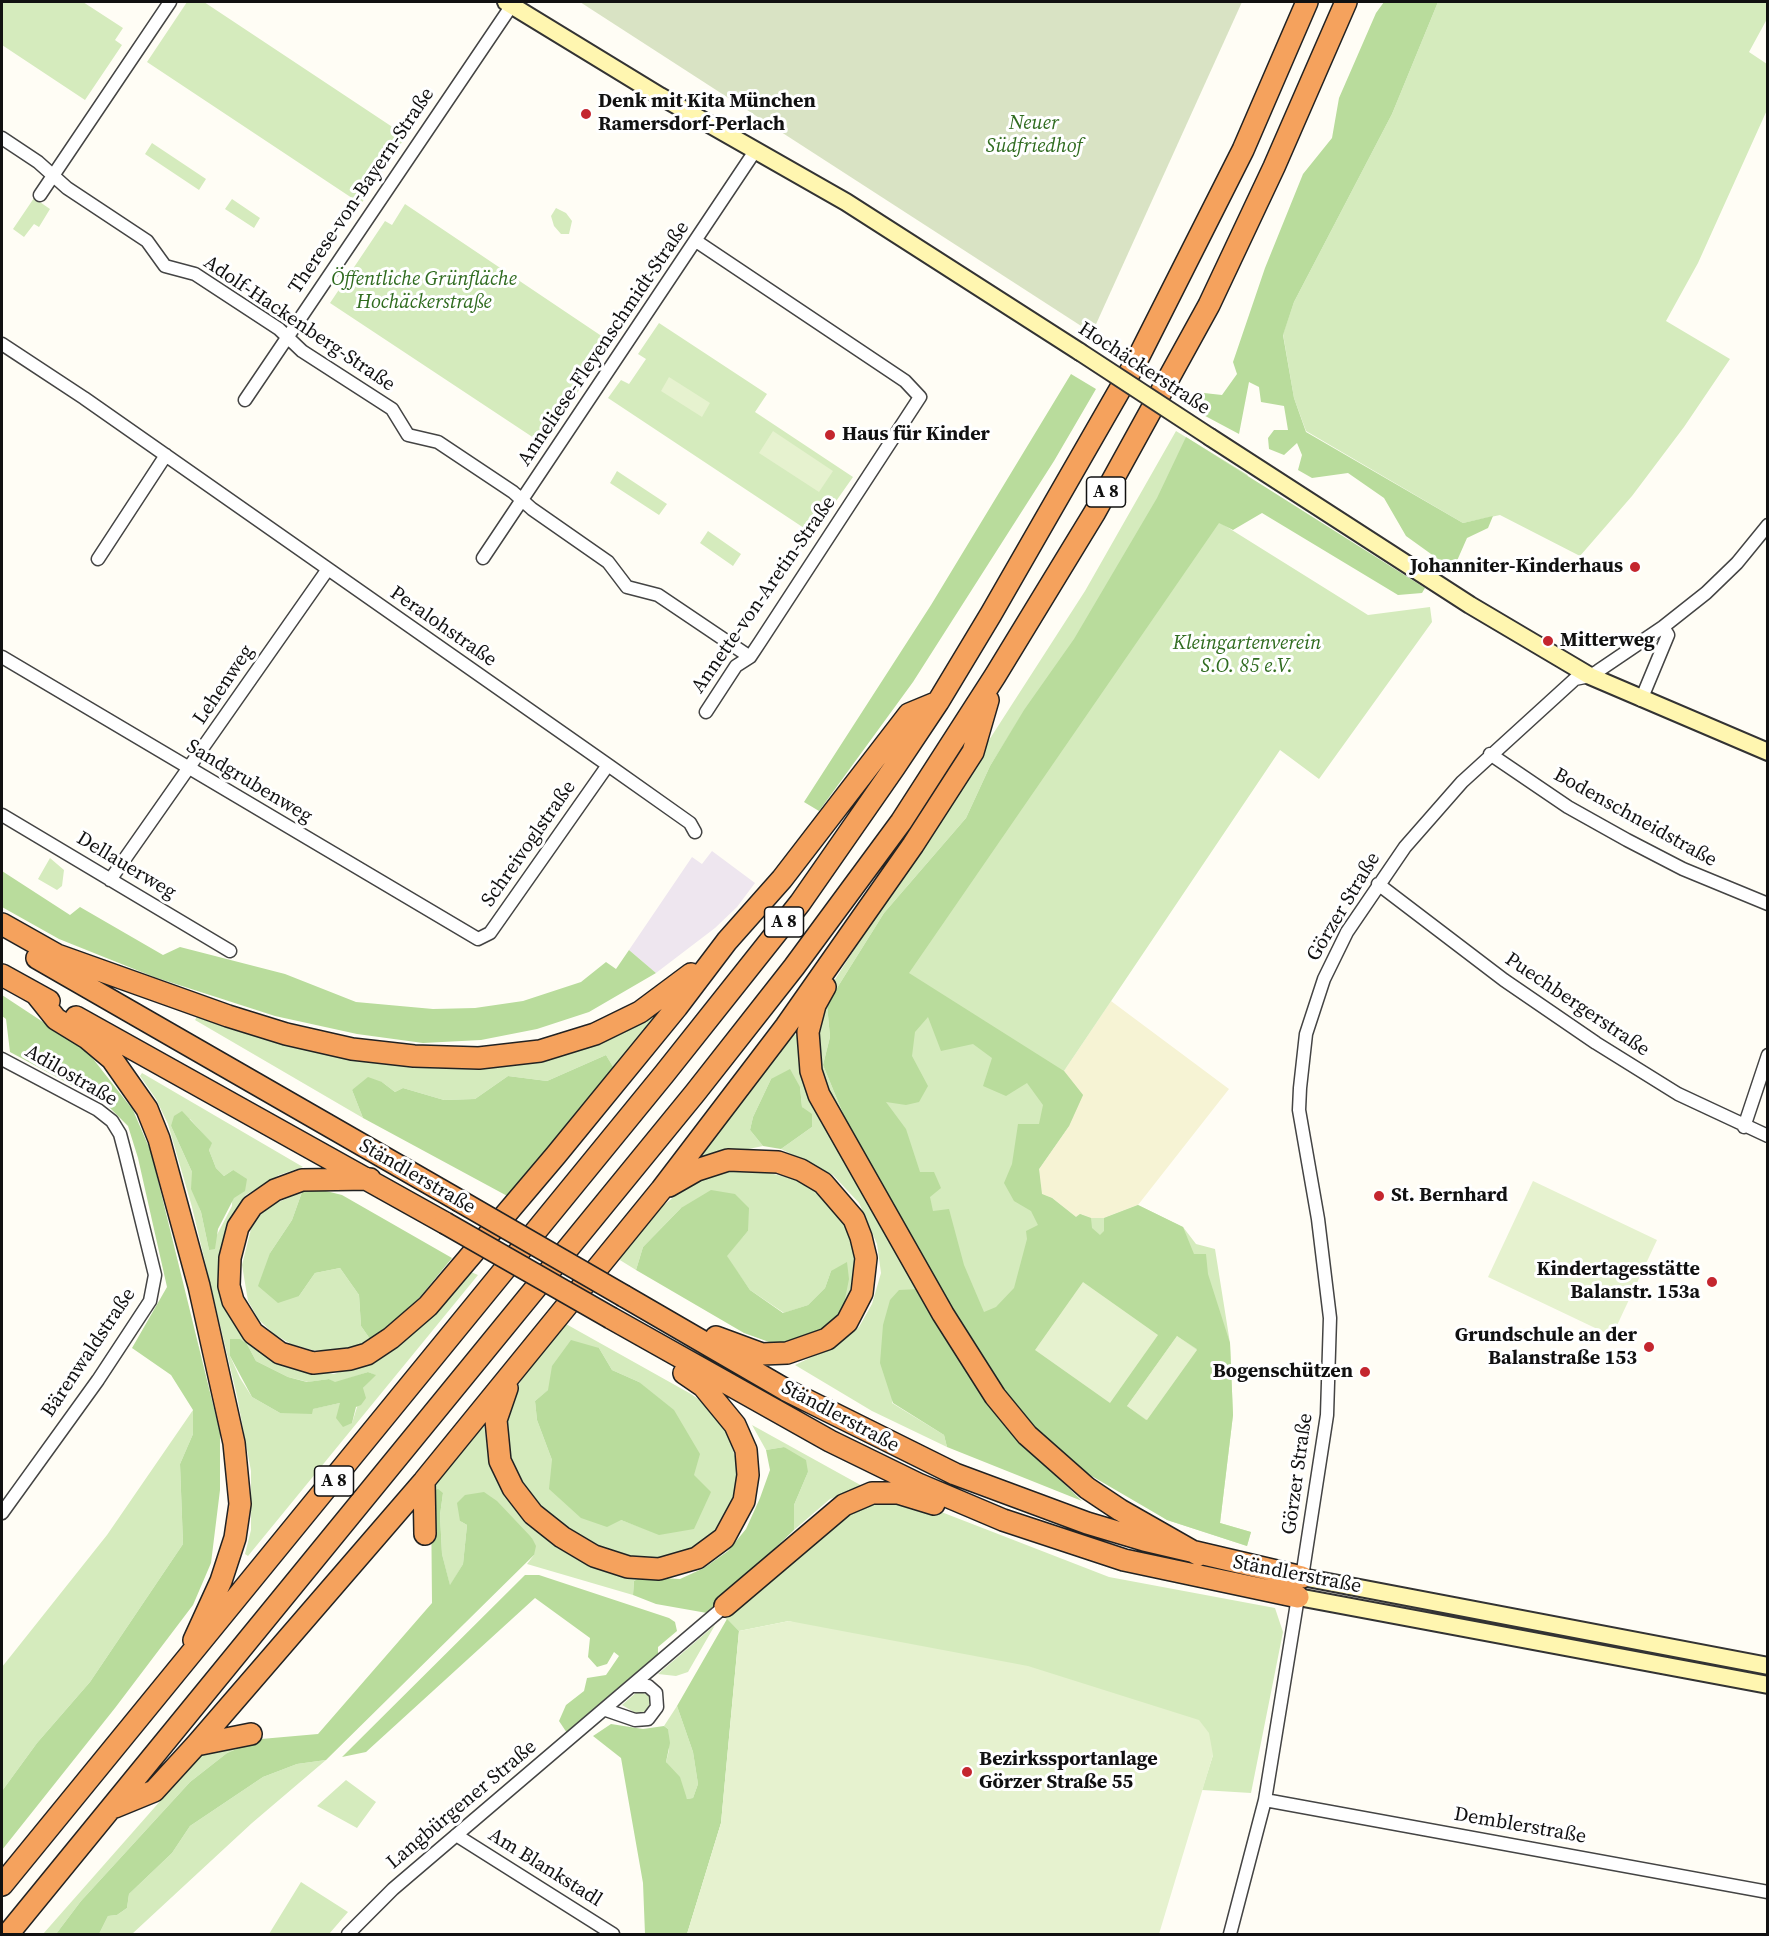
<!DOCTYPE html>
<html>
<head>
<meta charset="utf-8">
<style>
  body { margin:0 }
  #map { position:relative; width:1769px; height:1936px; overflow:hidden; background:#fffdf5; font-family:"Source Serif 4",serif }
  canvas { display:block }
  .frame { position:absolute; inset:0; border:3px solid #111; pointer-events:none }
</style>
</head>
<body>
<div id="map">
<canvas width="1769" height="1936"></canvas>
<div class="frame"></div>
</div>
<script>
const c = document.querySelector('canvas').getContext('2d');
c.lineJoin = 'round';
function fillPath(path, color) {
  c.fillStyle = color;
  c.fill(path, 'evenodd');
}
function poly(rows) {
  const path = new Path2D();
  for (const r of rows) {
    path.moveTo(r[0], r[1]);
    for (let i = 2; i < r.length; i += 2) path.lineTo(r[i], r[i + 1]);
  }
  return path;
}
function strokePath(path, color, width, dash) {
  c.strokeStyle = color;
  c.lineWidth = width;
  c.lineCap = dash ? 'butt' : 'round';
  c.setLineDash(dash || []);
  c.stroke(path);
}
function drawText(font, color, halo, rows, align = 'center') {
  c.font = font + ' "Source Serif 4",serif';
  c.lineWidth = 6;
  c.setLineDash([]);
  c.textBaseline = 'middle';
  c.strokeStyle = halo;
  c.fillStyle = color;
  for (const [text, x, y, turn = 0] of rows) {
    c.save();
    c.translate(x, y);
    c.rotate((+turn || 0) * Math.PI / 180);
    c.textAlign = isNaN(turn) ? turn : align;
    if (halo) c.strokeText(text, 0, 0);
    c.fillText(text, 0, 0);
    c.restore();
  }
}
fillPath(poly([
  [712,851,755,883,737,907,715,928,656,973,629,950,692,857,702,864]
]), '#eee6ef');
fillPath(poly([
  [1111,1001,1229,1089,1138,1205,1104,1218,1091,1218,1080,1214,1076,1217,1052,1198,1041,1194,1039,1169,1069,1126,1064,1071]
]), '#f6f3d4');
fillPath(poly([
  [2,2,83,2,123,28,115,40,122,45,85,100,2,45],
  [187,2,204,2,406,136,361,204,147,62],
  [1438,2,1767,2,1767,19,1749,52,1767,64,1767,110,1698,263,1666,321,1730,359,1684,427,1632,496,1580,556,1500,515,1463,523,1306,431,1294,398,1283,334,1294,302,1392,114],
  [152,143,206,179,199,190,145,154],
  [34,198,50,209,39,227,34,224,24,237,13,229],
  [232,199,260,218,254,228,225,209],
  [405,204,606,339,592,359,597,363,543,444,330,303,385,221,392,225],
  [556,208,566,213,572,221,569,234,561,234,554,226,551,216],
  [659,323,767,394,755,412,853,477,813,534,608,398,621,380,629,384,646,359,638,354],
  [1176,431,1248,475,1219,522,1368,615,1430,607,1432,622,1319,779,1280,750,1064,1071,1083,1095,1069,1126,1039,1169,1041,1194,1052,1198,1076,1217,1080,1214,1091,1218,1104,1218,1138,1205,1183,1227,1196,1244,1215,1249,1230,1343,1233,1415,1220,1523,1251,1532,1247,1546,1167,1520,1068,1454,847,1098,1023,713,990,766,966,818,884,913,827,1004,830,1037,823,1065,849,1128,820,1076,817,1030,832,984,1085,591],
  [617,471,667,504,659,515,610,483],
  [708,531,741,554,733,566,700,543],
  [50,858,64,870,62,886,57,890,38,879],
  [655,1013,658,1016,615,1070,606,1055,547,1081,508,1076,475,1099,444,1100,403,1088,395,1092,382,1082,352,1090,363,1118,195,1020,198,1015,235,1030,352,1058,453,1068,523,1063,570,1052,615,1036],
  [794,1034,799,1036,798,1047,806,1090,819,1117,919,1289,892,1403,944,1435,947,1447,872,1411,795,1365,835,1346,859,1327,872,1304,881,1273,877,1244,859,1203,833,1175,781,1149,812,1127,802,1107,800,1087,771,1079,753,1117,750,1130,763,1146,700,1159,701,1155],
  [142,1073,303,1167,279,1175,246,1195,227,1227,230,1230,221,1256,273,1358,289,1367,334,1374,372,1362,424,1324,471,1272,478,1275,248,1556,245,1554,251,1530,251,1471,237,1396,192,1207,168,1124,156,1099,140,1076],
  [190,1119,211,1143,209,1150,216,1168,224,1176,233,1170,232,1206,209,1250,201,1212,192,1189,192,1172,171,1126],
  [247,1344,256,1361,288,1377,308,1382,329,1379,335,1383,368,1372,375,1375,363,1388,352,1423,340,1403,312,1409,312,1413,280,1413,252,1397,240,1378,230,1356],
  [754,1169,797,1180,822,1195,844,1220,856,1255,856,1270,852,1292,842,1314,831,1271,825,1288,808,1305,784,1313,750,1290,726,1256,748,1231,681,1208,643,1247,636,1270,615,1257,653,1214,697,1178,722,1171],
  [302,1192,292,1220,270,1253,299,1296,315,1273,340,1268,359,1295,361,1326,370,1339,353,1348,333,1351,312,1350,291,1344,274,1334,259,1320,248,1301,242,1265,251,1229,262,1213,274,1204],
  [566,1324,691,1394,708,1406,725,1427,738,1465,736,1496,716,1533,705,1542,680,1555,661,1560,632,1557,598,1547,567,1532,539,1509,519,1485,502,1436,510,1399,535,1358],
  [599,1348,612,1370,639,1382,694,1475,659,1534,621,1520,552,1460,537,1420,535,1401],
  [193,1410,193,1434,180,1464,183,1544,90,1682,37,1743,2,1791,2,1667,107,1535],
  [481,1423,484,1424,489,1463,506,1496,641,1577,634,1581,633,1595,527,1564,534,1555,532,1538,523,1531,460,1521,467,1525,463,1564,450,1586,442,1554,440,1515,443,1493,431,1492,438,1478],
  [752,1425,864,1487,830,1499,794,1530,794,1505,808,1472,784,1447,766,1450],
  [888,1500,913,1501,1109,1577,1275,1608,1283,1632,1251,1793,1202,1790,1213,1755,789,1621,739,1631,725,1618,832,1521,867,1504],
  [715,1625,688,1672,676,1676,658,1674],
  [638,1691,648,1695,651,1699,647,1711,639,1715,622,1705],
  [677,1706,693,1752,698,1784,693,1798,687,1799,666,1762,669,1750,668,1729,664,1726],
  [261,1739,227,1753,190,1782,81,1901,56,1934,43,1934,199,1757,216,1746],
  [326,1760,252,1823,132,1934,99,1934,108,1916,117,1915,127,1908,129,1894,172,1853,190,1826,263,1777,297,1764],
  [346,1780,376,1802,357,1828,317,1806],
  [301,1882,348,1912,329,1934,269,1934]
]), '#d5ebbd');
fillPath(poly([
  [1384,2,1438,2,1392,114,1294,302,1283,335,1294,398,1306,432,1463,523,1493,516,1488,528,1467,538,1456,563,1438,559,1406,536,1384,498,1348,473,1312,478,1298,470,1302,455,1297,443,1284,455,1269,449,1268,438,1274,430,1288,430,1284,406,1261,402,1259,387,1249,382,1239,434,1194,410,1204,393,1222,395,1237,374,1233,362,1265,268,1303,174,1332,138,1339,98,1376,13],
  [1071,374,1096,389,1054,461,913,682,819,811,804,802,931,605],
  [1186,437,1425,588,1422,593,1398,595,1262,513,1233,530,1219,523,909,973,1064,1071,1083,1095,1069,1126,1039,1169,1042,1194,1052,1198,1076,1217,1080,1214,1091,1218,1092,1228,1100,1235,1104,1231,1104,1218,1138,1205,1183,1227,1194,1254,1206,1254,1208,1274,1230,1343,1233,1415,1220,1523,1251,1532,1247,1546,1167,1520,1066,1461,1033,1429,1001,1392,947,1305,849,1128,823,1065,830,1037,827,1004,884,913,966,818,990,766,1024,710,1074,639,1157,498],
  [928,1017,941,1051,973,1044,992,1058,983,1086,1006,1096,1027,1083,1043,1105,1039,1124,1018,1124,1012,1164,1004,1183,1014,1201,1031,1211,1038,1225,1026,1231,1027,1239,1014,1288,996,1307,984,1312,964,1265,949,1209,933,1211,930,1197,941,1188,934,1172,920,1172,906,1129,886,1102,906,1105,919,1102,928,1086,912,1056,915,1032],
  [1177,1336,1197,1349,1146,1420,1127,1406],
  [2,871,70,915,80,907,163,955,180,947,285,974,356,1002,433,1009,475,1008,523,1001,581,982,606,962,616,969,629,950,656,973,589,1012,537,1029,481,1040,423,1043,357,1034,275,1016,154,977,59,939,2,907],
  [2,995,87,1051,133,1110,151,1152,220,1433,220,1490,211,1563,193,1605,115,1708,2,1850,2,1791,37,1743,90,1682,183,1544,180,1464,193,1434,193,1410,171,1375,132,1348,167,1287,138,1158,128,1126,105,1103,10,1052,6,1019,2,1016],
  [606,1055,615,1070,511,1198,363,1118,352,1090,368,1077,382,1082,395,1092,403,1088,444,1100,475,1099,508,1076,547,1081],
  [790,1069,800,1087,802,1107,812,1114,812,1127,781,1149,763,1146,750,1130,753,1117,771,1079],
  [182,1111,212,1143,209,1150,216,1168,224,1176,233,1170,247,1179,245,1191,234,1198,218,1229,215,1249,209,1250,201,1212,191,1189,192,1172,171,1126,174,1116],
  [322,1190,342,1195,452,1258,420,1297,393,1322,370,1339,361,1326,359,1295,340,1268,315,1273,299,1296,278,1303,258,1286,270,1253,292,1220,302,1192],
  [711,1190,735,1194,749,1208,748,1231,727,1256,750,1290,783,1313,808,1305,825,1288,831,1271,847,1262,849,1279,842,1314,825,1329,786,1343,769,1342,744,1333,636,1270,643,1247,681,1208],
  [919,1289,981,1394,1020,1441,1082,1501,947,1447,944,1435,893,1403,880,1363,883,1325,890,1300,899,1290],
  [230,1339,240,1339,247,1344,256,1361,288,1377,307,1382,329,1379,335,1382,368,1372,376,1375,363,1388,366,1398,361,1405,356,1407,352,1423,343,1427,336,1418,340,1403,313,1409,312,1414,280,1413,252,1397,230,1356],
  [571,1340,599,1348,612,1370,639,1382,674,1410,700,1454,694,1475,711,1492,694,1529,659,1535,621,1520,607,1527,581,1518,549,1489,552,1460,537,1420,535,1401,548,1390,552,1366],
  [784,1447,806,1460,808,1472,794,1505,794,1530,707,1613,656,1604,633,1595,634,1581,641,1577,680,1579,704,1568,728,1551,746,1529,760,1498,770,1470,766,1450],
  [438,1489,443,1493,440,1515,442,1554,450,1585,463,1564,467,1525,460,1521,457,1503,465,1495,484,1492,497,1501,532,1538,536,1546,534,1555,326,1760,297,1764,263,1777,190,1826,172,1853,129,1894,127,1908,117,1915,108,1916,99,1934,56,1934,81,1901,190,1782,227,1753,261,1739,318,1734,432,1603,431,1492],
  [525,1575,539,1575,669,1618,675,1622,677,1631,658,1647,658,1659,567,1733,559,1721,566,1705,584,1691,587,1678,606,1675,619,1656,614,1652,607,1664,597,1667,588,1657,590,1638,535,1598,366,1752,342,1757],
  [727,1619,739,1631,721,1823,687,1934,645,1934,643,1883,621,1758,593,1736,611,1724,643,1729,664,1726,668,1729,670,1743,666,1762,680,1777,687,1799,693,1798,698,1784,693,1752,677,1706]
]), '#b9dc9c');
fillPath(poly([
  [580,2,1242,2,1092,333]
]), '#d9e3c4');
fillPath(poly([
  [669,377,710,403,702,417,661,391],
  [773,431,833,471,819,492,759,453],
  [1533,1181,1657,1240,1612,1336,1488,1277],
  [1083,1282,1158,1335,1110,1403,1035,1350],
  [1177,1336,1197,1350,1147,1420,1127,1406],
  [789,1621,1028,1666,1199,1720,1209,1733,1213,1755,1159,1934,687,1934,721,1823,739,1631]
]), '#e6f2cf');
const street = poly([
  [2,138,38,162,67,188,147,241,165,266,195,274,279,329,302,351,392,409,408,435,438,442,513,492,532,509,608,562,627,587,658,595,750,657],
  [40,195,170,2],
  [696,241,905,381,920,397,760,642,750,657,736,666,706,712],
  [2,344,84,398,608,765,690,823,695,832],
  [245,400,512,5],
  [483,558,755,151],
  [98,559,166,455],
  [2,657,478,939,490,933,608,765],
  [1641,700,1668,635,1663,627],
  [1490,754,1568,807,1627,840,1683,869,1768,904],
  [2,815,230,951],
  [110,880,328,569],
  [1378,884,1504,980,1596,1043,1678,1094,1768,1136],
  [2,1059,98,1110,112,1121,120,1134,125,1153,155,1275,150,1301,98,1380,2,1513],
  [1744,1127,1768,1055],
  [1302,1577,1327,1415,1330,1318,1318,1219,1299,1110,1300,1088,1306,1034,1324,979,1347,932,1405,847,1462,782,1575,679,1590,676,1598,671,1663,627,1706,593,1737,563,1768,525],
  [606,1710,635,1720,648,1719,657,1707,656,1693,648,1686,633,1686],
  [1265,1800,1768,1892],
  [456,1835,613,1934],
  [348,1934,393,1889,725,1606],
  [1230,1934,1265,1800,1298,1597]
]);
const secondary = poly([
  [506,2,660,96,846,202,1080,352],
  [1210,437,1470,605,1590,676,1768,752],
  [1302,1577,1768,1666],
  [1298,1597,1768,1685]
]);
const highway = poly([
  [2,924,57,955,228,1016,286,1034,352,1049,414,1056,479,1058,540,1051,595,1034,640,1012,691,974],
  [37,958,458,1200],
  [2,975,49,1001],
  [825,987,815,1005,808,1032,811,1071,819,1095,943,1314,995,1396,1027,1435,1087,1488,1120,1510,1199,1555],
  [36,994,56,1019,87,1038,112,1059,147,1109,159,1139,199,1286,234,1443,240,1504,235,1538,221,1581,194,1640],
  [76,1017,445,1223],
  [370,1179,302,1180,275,1190,252,1206,238,1227,230,1258,229,1286,233,1301,253,1333,280,1353,313,1363,350,1359,367,1354,391,1338,428,1306,556,1155,677,1007,727,941,782,879,909,714,938,702],
  [669,1186,697,1170,728,1160,778,1162,801,1170,823,1183,854,1219,861,1237,866,1258,862,1293,847,1322,827,1339,787,1353,762,1354,716,1337],
  [624,1296,786,1390,955,1474,1087,1523,1144,1540,1302,1577],
  [611,1318,830,1441,918,1484,1003,1520,1124,1560,1298,1597],
  [507,1388,496,1420,500,1461,513,1488,533,1514,562,1537,594,1556,628,1567,659,1569,697,1558,724,1538,744,1501,748,1475,746,1450,735,1425,703,1386,684,1373],
  [424,1481,425,1534],
  [725,1606,844,1505,872,1493,898,1493,934,1504],
  [196,1745,251,1734],
  [115,1807,154,1791,196,1745,424,1481,661,1190,786,1026,913,845,973,752,988,700],
  [2,1885,665,1073,800,903,894,768,938,702,991,614,1138,358,1243,150,1307,2],
  [8,1934,695,1093,794,967,901,822,995,676,1095,512,1209,305,1274,167,1346,2]
]);
strokePath(street, '#444', 15);
strokePath(secondary, '#333', 20);
strokePath(highway, '#222', 24);
strokePath(street, '#fff', 12);
strokePath(secondary, '#fff6b0', 16);
strokePath(highway, '#f5a25d', 21);
const secondaryBridge = poly([
  [1080,352,1210,437]
]);
const highwayBridge = poly([
  [458,1200,624,1296],
  [445,1223,611,1318]
]);
strokePath(secondaryBridge, '#333', 20, []);
strokePath(highwayBridge, '#222', 24, []);
strokePath(secondaryBridge, '#fff6b0', 16);
strokePath(highwayBridge, '#f5a25d', 21);
for (const [x, y, r, color] of [
  [586,114,6,"#c4262e"],
  [830,435,6,"#c4262e"],
  [1635,567,6,"#c4262e"],
  [1548,641,6,"#c4262e"],
  [1379,1196,6,"#c4262e"],
  [1712,1282,6,"#c4262e"],
  [1649,1347,6,"#c4262e"],
  [1365,1372,6,"#c4262e"],
  [967,1772,6,"#c4262e"]
]) {
  const dot = new Path2D();
  dot.arc(x, y, r, 0, 2 * Math.PI);
  c.fillStyle = color;
  c.fill(dot);
  strokePath(dot, '#fff', 2);
}
for (const [x, y, w] of [
  [1106,492,39],
  [784,922,39],
  [334,1481,39]
]) {
  const box = new Path2D();
  box.roundRect(x - w / 2, y - 15, w, 30, 4.5);
  c.fillStyle = '#fff';
  c.fill(box);
  strokePath(box, '#111', 1.5);
}
drawText('bold 18px', '#111', null, [
  ["A 8",1106,492],
  ["A 8",784,922],
  ["A 8",334,1481]
]);
drawText('bold 20px', '#111', '#fff', [
  ["Denk mit Kita München",598,102],
  ["Ramersdorf-Perlach",598,125],
  ["Haus für Kinder",842,435],
  ["Johanniter-Kinderhaus",1623,567,"right"],
  ["Mitterweg",1560,641],
  ["St. Bernhard",1391,1196],
  ["Kindertagesstätte",1700,1270,"right"],
  ["Balanstr. 153a",1700,1293,"right"],
  ["Grundschule an der",1637,1336,"right"],
  ["Balanstraße 153",1637,1359,"right"],
  ["Bogenschützen",1353,1372,"right"],
  ["Bezirkssportanlage",979,1760],
  ["Görzer Straße 55",979,1783]
], 'left');
drawText('italic 20px', '#2f6b1f', '#fff', [
  ["Neuer",1034,124],
  ["Südfriedhof",1034,147],
  ["Öffentliche Grünfläche",424,280],
  ["Hochäckerstraße",424,303],
  ["Kleingartenverein",1247,644],
  ["S.O. 85 e.V.",1247,667]
]);
drawText('20px', '#111', '#fff', [
  ["Therese-von-Bayern-Straße",362,191,-56],
  ["Adolf-Hackenberg-Straße",299,324,34],
  ["Anneliese-Fleyenschmidt-Straße",604,344,-56],
  ["Hochäckerstraße",1144,369,33],
  ["Annette-von-Aretin-Straße",764,595,-55],
  ["Peralohstraße",443,627,35],
  ["Lehenweg",224,685,-56],
  ["Sandgrubenweg",249,782,31],
  ["Bodenschneidstraße",1635,818,29],
  ["Schreivoglstraße",529,844,-55],
  ["Dellauerweg",126,866,31],
  ["Görzer Straße",1344,907,-59],
  ["Puechbergerstraße",1577,1005,34],
  ["Adilostraße",71,1076,30],
  ["Ständlerstraße",417,1177,30],
  ["Bärenwaldstraße",89,1353,-56],
  ["Ständlerstraße",840,1417,28],
  ["Görzer Straße",1298,1474,-82],
  ["Ständlerstraße",1297,1575,11],
  ["Langbürgener Straße",462,1805,-40],
  ["Demblerstraße",1520,1826,10],
  ["Am Blankstadl",545,1868,32]
]);
</script>
</body>
</html>
